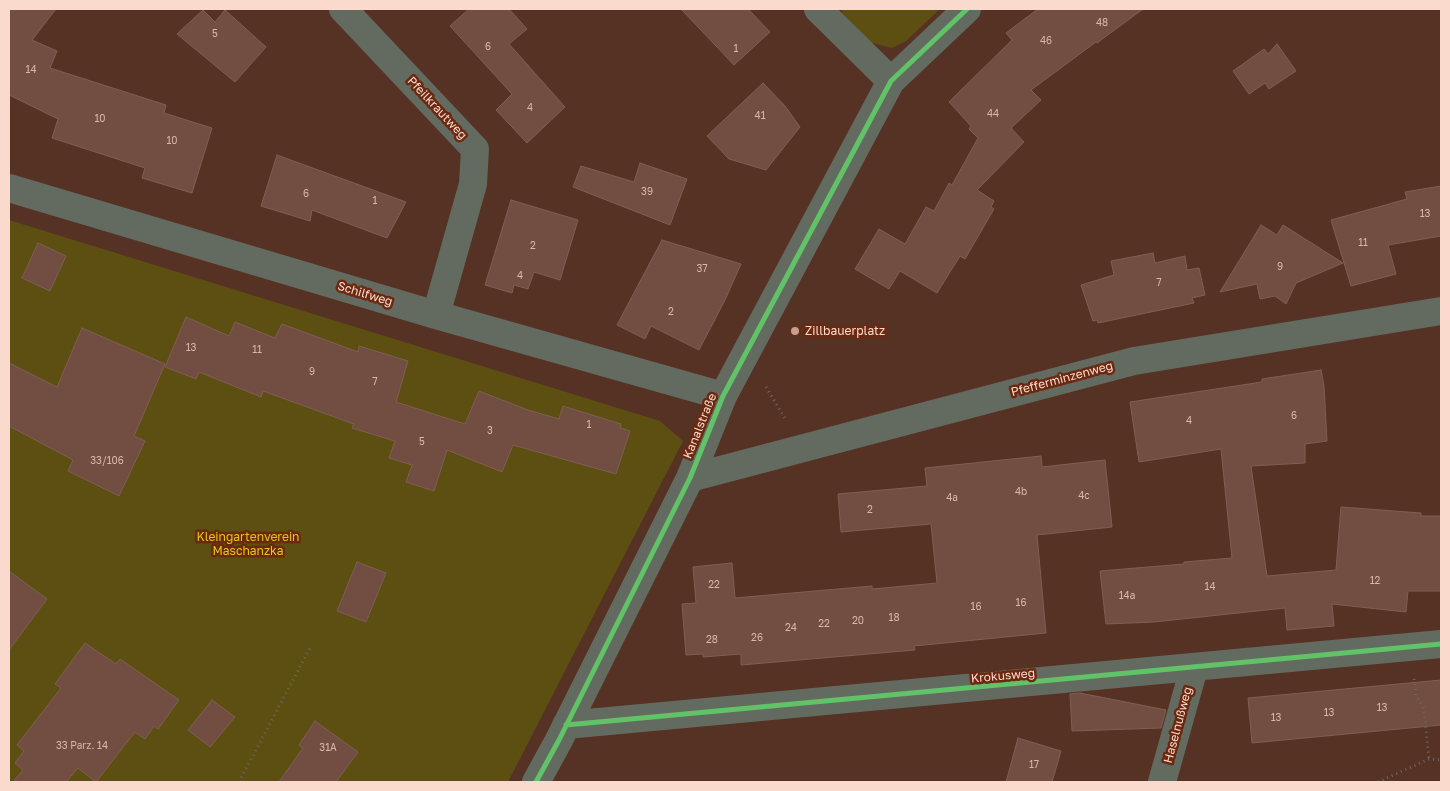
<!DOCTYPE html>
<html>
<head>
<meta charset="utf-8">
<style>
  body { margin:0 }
  #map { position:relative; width:1450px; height:791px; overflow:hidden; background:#563224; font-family:"Golos Text",sans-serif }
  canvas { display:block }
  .frame { position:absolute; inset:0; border:10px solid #fbdace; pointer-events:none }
</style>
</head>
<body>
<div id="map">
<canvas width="1450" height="791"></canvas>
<div class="frame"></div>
</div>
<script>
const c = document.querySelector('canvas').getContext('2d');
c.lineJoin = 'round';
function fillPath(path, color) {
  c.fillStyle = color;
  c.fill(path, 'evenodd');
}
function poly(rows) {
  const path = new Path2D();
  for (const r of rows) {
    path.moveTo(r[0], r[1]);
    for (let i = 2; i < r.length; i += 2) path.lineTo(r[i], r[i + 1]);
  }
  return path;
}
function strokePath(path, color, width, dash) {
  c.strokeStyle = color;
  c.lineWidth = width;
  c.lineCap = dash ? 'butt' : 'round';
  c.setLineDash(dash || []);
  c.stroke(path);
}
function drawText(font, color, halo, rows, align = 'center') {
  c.font = font + ' "Golos Text",sans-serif';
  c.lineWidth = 5;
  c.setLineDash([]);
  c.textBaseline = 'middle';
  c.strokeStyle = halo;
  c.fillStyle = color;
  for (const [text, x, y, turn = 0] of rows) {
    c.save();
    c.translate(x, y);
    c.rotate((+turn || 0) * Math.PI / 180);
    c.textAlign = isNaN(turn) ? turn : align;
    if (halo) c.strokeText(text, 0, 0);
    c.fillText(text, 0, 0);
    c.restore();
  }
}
fillPath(poly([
  [841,9,940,9,906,41,892,48,869,42,843,13],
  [9,220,660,421,683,441,508,782,9,782]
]), '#5d4f12');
const building = poly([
  [9,9,56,9,32,40,57,51,50,68,166,105,164,113,212,128,192,193,142,178,145,168,52,138,58,119,9,95,9,9],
  [469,9,509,9,527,29,509,44,565,107,527,143,496,110,512,94,450,26,469,9],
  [681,9,748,9,770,32,734,65,681,9],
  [1038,9,1143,9,1097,43,1096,42,1031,90,1041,100,1011,128,1024,142,977,190,994,201,991,207,994,209,965,259,960,256,937,293,900,271,889,289,855,269,879,229,905,244,926,207,934,211,949,183,952,185,978,138,969,129,971,126,949,102,1012,40,1006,33,1038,9],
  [203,10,215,22,225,10,266,47,235,82,177,34,203,10],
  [1277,44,1296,71,1269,89,1265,83,1249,94,1233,71,1264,49,1268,54,1277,44],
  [763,83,785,106,800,127,766,170,729,159,707,136,763,83],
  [277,155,406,202,387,238,312,210,310,221,261,206,277,155],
  [640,163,687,179,670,225,573,187,581,166,634,182,640,163],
  [1441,186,1441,236,1388,245,1396,274,1351,286,1331,220,1407,199,1405,192,1441,186],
  [511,200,578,220,560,280,534,272,528,289,514,285,512,293,485,285,511,200],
  [1261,225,1277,235,1283,225,1343,263,1296,283,1286,304,1275,296,1260,299,1257,284,1220,292,1261,225],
  [662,240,741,264,725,300,699,350,651,326,645,339,617,325,662,240],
  [38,243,66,256,50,291,22,278,38,243],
  [1153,253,1155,263,1185,256,1187,270,1199,268,1205,295,1192,298,1194,303,1098,323,1097,320,1093,321,1081,285,1114,275,1111,261,1153,253],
  [186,317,229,336,235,322,275,338,282,324,358,352,359,346,408,361,396,402,465,424,479,391,528,410,559,419,563,406,621,424,620,428,630,431,616,474,513,445,502,472,447,450,434,491,406,482,412,465,389,458,395,441,352,428,354,424,263,391,261,397,199,372,196,379,165,367,186,317],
  [82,328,165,364,134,436,145,441,119,496,68,471,73,460,9,426,9,363,57,387,82,328],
  [1321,370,1324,386,1327,441,1305,444,1305,463,1251,466,1267,576,1336,570,1341,507,1421,513,1421,516,1441,516,1441,591,1408,591,1406,612,1332,604,1334,626,1287,630,1285,608,1154,622,1106,624,1100,571,1184,564,1184,562,1232,558,1221,449,1139,462,1130,402,1262,382,1262,379,1321,370],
  [1041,456,1042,467,1105,460,1112,527,1037,535,1046,633,914,646,915,650,741,665,741,654,703,657,703,654,686,655,682,604,696,603,693,567,732,563,735,598,872,586,872,589,937,583,931,524,841,532,838,494,927,486,925,468,1041,456],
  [357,562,386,573,366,622,337,611,357,562],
  [9,571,47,599,9,650,9,571],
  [85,643,116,664,120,659,179,700,158,729,154,726,145,739,135,732,96,782,78,768,66,782,13,782,23,770,15,763,24,751,17,745,61,688,55,684,85,643],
  [1441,680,1441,725,1252,743,1248,698,1441,680],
  [1080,693,1166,710,1161,728,1072,731,1070,694,1080,693],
  [212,700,235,717,210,747,188,730,212,700],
  [315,721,358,752,336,782,279,782,303,748,299,745,315,721],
  [1018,738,1061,751,1052,782,1006,782,1018,738]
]);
fillPath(building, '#714e41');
strokePath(building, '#7e5f54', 1);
strokePath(poly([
  [766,387,786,420],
  [1414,679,1416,695,1424,709,1429,759],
  [239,782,311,646],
  [1378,782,1429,759,1441,760]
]), '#6b685f', 3, [1, 4]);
strokePath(poly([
  [343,9,475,149,473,184,436,315],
  [818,9,891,81],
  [9,188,436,315,723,396],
  [690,478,1134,361,1441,311],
  [566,725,1441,644],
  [536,782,559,740,690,478,723,396,891,81,967,9],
  [1162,782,1194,668]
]), '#636b61', 28);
strokePath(poly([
  [566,725,1441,644],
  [536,782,559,740,690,478,723,396,891,81,967,9]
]), '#61c268', 5);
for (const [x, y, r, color] of [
  [795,331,5,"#c19f92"]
]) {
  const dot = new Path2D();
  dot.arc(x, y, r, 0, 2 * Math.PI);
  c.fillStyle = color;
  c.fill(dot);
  strokePath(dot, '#6a2910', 2);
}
drawText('10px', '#d8b7ab', null, [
  ["48",1102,23],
  ["5",215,34],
  ["46",1046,41],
  ["6",488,47],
  ["1",736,49],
  ["14",31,70],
  ["4",530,108],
  ["44",993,114],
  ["41",760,116],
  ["10",100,119],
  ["10",172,141],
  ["39",647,192],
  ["6",306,194],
  ["1",375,201],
  ["13",1425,214],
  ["11",1363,243],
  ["2",533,246],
  ["9",1280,267],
  ["37",702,269],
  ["4",520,276],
  ["7",1159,283],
  ["2",671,312],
  ["13",191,348],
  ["11",257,350],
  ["9",312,372],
  ["7",375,382],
  ["6",1294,416],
  ["4",1189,421],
  ["1",589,425],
  ["3",490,431],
  ["5",422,442],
  ["33/106",107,461],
  ["4b",1021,492],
  ["4c",1084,496],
  ["4a",952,498],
  ["2",870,510],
  ["12",1375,581],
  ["22",714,585],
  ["14",1210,587],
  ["14a",1127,596],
  ["16",1021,603],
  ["16",976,607],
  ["18",894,618],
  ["20",858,621],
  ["22",824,624],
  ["24",791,628],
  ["26",757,638],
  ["28",712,640],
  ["13",1382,708],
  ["13",1329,713],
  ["13",1276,718],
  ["33 Parz. 14",82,746],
  ["31A",328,748],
  ["17",1034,765]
]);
drawText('12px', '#fbdace', '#6a2910', [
  ["Pfeilkrautweg",437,108,47],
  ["Schilfweg",365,294,17],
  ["Pfefferminzenweg",1062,379,-15],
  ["Kanalstraße",700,426,-68],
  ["Krokusweg",1003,676,-5],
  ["Haselnußweg",1178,725,-75]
]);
drawText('12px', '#fbdace', '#6a2910', [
  ["Zillbauerplatz",805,331]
], 'left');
drawText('12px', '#e1c817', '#6a2910', [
  ["Kleingartenverein",248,537],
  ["Maschanzka",248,551]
]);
</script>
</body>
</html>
